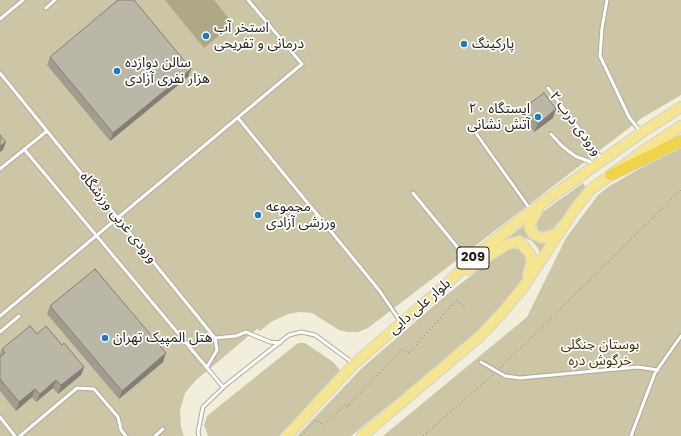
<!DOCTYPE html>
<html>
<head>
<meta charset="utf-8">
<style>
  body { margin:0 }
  canvas { display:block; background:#f1eedc }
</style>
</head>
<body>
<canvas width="681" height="436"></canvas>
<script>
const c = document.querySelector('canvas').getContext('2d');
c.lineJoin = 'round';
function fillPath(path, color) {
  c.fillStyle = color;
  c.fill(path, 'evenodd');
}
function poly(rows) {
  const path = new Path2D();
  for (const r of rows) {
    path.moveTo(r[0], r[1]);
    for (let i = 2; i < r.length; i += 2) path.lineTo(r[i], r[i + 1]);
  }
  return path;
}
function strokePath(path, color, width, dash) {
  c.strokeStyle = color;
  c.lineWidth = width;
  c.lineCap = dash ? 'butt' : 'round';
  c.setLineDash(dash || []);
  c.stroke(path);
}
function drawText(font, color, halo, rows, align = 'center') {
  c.font = font + ' Poppins,"Noto Sans Arabic",sans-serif';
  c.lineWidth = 3.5;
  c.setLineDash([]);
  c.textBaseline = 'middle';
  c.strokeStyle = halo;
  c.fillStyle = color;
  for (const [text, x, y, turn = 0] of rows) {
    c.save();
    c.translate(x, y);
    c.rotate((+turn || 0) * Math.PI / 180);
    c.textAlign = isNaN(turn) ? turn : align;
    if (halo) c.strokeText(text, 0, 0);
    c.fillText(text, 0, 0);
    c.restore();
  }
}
fillPath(poly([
  [0,0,681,0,681,95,642,118,368,328,358,332,348,332,339,330,312,313,300,312,288,314,271,322,260,331,257,329,196,380,185,393,180,410,181,427,184,436,0,436],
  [681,148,681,436,383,436,527,317,566,238,598,195,608,187,639,169],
  [583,183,587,189,551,231,543,234,538,230,536,224,544,211],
  [527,223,527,228,551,239,542,258,538,248,532,241,523,237,516,236,503,242],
  [513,248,522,250,526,257,526,270,521,284,494,316,457,350,351,436,297,436,362,368,445,296,504,250],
  [298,343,305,343,333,362,340,370,279,436,208,436,204,425,207,416]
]), '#ccc6a7');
fillPath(poly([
  [165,0,214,0,233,24,204,48]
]), '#afa884');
const lane = poly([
  [607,0,602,28,600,56,629,117,640,131],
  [46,8,55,0],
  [0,19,23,0],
  [0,73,215,338,217,350,207,367],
  [548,88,601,158],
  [238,118,379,290,400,321],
  [473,129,530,209],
  [551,134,562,146,575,156,593,163],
  [24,149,223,387],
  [0,169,47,131],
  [413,193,468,260],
  [0,316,302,64,248,0],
  [0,332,19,316],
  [215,338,236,336,246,332,270,342,280,343],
  [481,362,505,376,520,378,638,367,658,370],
  [0,417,15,436],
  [20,436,77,388,94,389,118,417,121,430,126,436],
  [155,436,163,429],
  [199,436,198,432,203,407,227,384,289,335,301,332,315,335,353,363],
  [631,436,655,373,681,336]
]);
const primary = poly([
  [538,209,529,226,533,234,542,238,559,233],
  [467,270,506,245,519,241,530,254,532,261,528,274],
  [287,436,354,364,452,279,474,257,531,211,641,133,681,107],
  [362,436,479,337,501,314,522,289,575,209,590,190,643,151,681,126]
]);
const highway = poly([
  [611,175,681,141]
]);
strokePath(lane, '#adaa99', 5);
strokePath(primary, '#d2d2d1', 12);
strokePath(highway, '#d2d2d1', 13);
strokePath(poly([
  [500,368,681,190],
  [301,436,316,420,324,425,346,404,347,407,402,349,409,353,456,300,466,308],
  [423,436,494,374]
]), '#7e7d71', 1, [1, 3]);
strokePath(lane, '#fff', 3);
strokePath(primary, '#f5e591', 10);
strokePath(highway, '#efd447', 11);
fillPath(poly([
  [50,57,191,69,188,77,110,141,47,65],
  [525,107,553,118,534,132,522,116],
  [50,306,163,362,119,399,47,314],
  [37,334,62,345,84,367,81,375,58,394,53,388,36,402,32,397,16,411,0,391,0,354,2,349]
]), '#a09d8f');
fillPath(poly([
  [191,69,188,77,110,141,113,133],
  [556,109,553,118,534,132,538,124],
  [6,142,3,150,0,152,0,146],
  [166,353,163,362,119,399,122,391],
  [84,367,81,375,58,394,61,385],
  [56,380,53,388,36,402,40,394],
  [35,389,32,397,16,411,19,402]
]), '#828074');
const building = poly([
  [118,0,134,0,191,69,113,133,50,57,118,0],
  [544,93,556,109,538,124,525,107,544,93],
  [0,135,6,142,0,146,0,135],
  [95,269,166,353,122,391,50,306,95,269],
  [30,326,37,334,46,326,62,345,64,343,84,367,61,385,56,380,40,394,35,389,19,402,0,379,0,357,5,353,2,349,30,326]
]);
fillPath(building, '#bab7a6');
strokePath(building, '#828074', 1);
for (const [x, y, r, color] of [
  [206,36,4,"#1a7cc8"],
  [464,44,4,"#1a7cc8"],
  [117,71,4,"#1a7cc8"],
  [538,117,4,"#1a7cc8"],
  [258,215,4,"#1a7cc8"],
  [105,338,4,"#1a7cc8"]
]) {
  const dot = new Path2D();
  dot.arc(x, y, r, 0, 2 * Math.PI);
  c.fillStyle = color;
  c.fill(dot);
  strokePath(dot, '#fff', 1.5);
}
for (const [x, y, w] of [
  [473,258,32]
]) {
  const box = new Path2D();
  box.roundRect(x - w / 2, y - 11, w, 22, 3);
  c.fillStyle = '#fff';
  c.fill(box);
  strokePath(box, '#1f1e18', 1);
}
drawText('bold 13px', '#1f1e18', null, [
  ["209",473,258]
]);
drawText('14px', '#1f1e18', '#fff', [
  ["استخر آب",214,28],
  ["درمانی و تفریحی",214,44],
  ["پارکینگ",472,44],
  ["سالن دوازده",125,63],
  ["هزار نفری آزادی",125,79],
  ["ایستگاه ۲۰",530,109,"right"],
  ["آتش نشانی",530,125,"right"],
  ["مجموعه",266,207],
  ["ورزشی آزادی",266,223],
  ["هتل المپیک تهران",113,338]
], 'left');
drawText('14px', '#1f1e18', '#fff', [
  ["ورودی درب ۲",575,124,53],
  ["ورودی غربی ورزشگاه",118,218,51],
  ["بلوار علی دایی",420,307,-41]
]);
drawText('14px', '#3f3606', '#fff', [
  ["بوستان جنگلی",600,345],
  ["خرگوش دره",600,361]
]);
</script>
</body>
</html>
